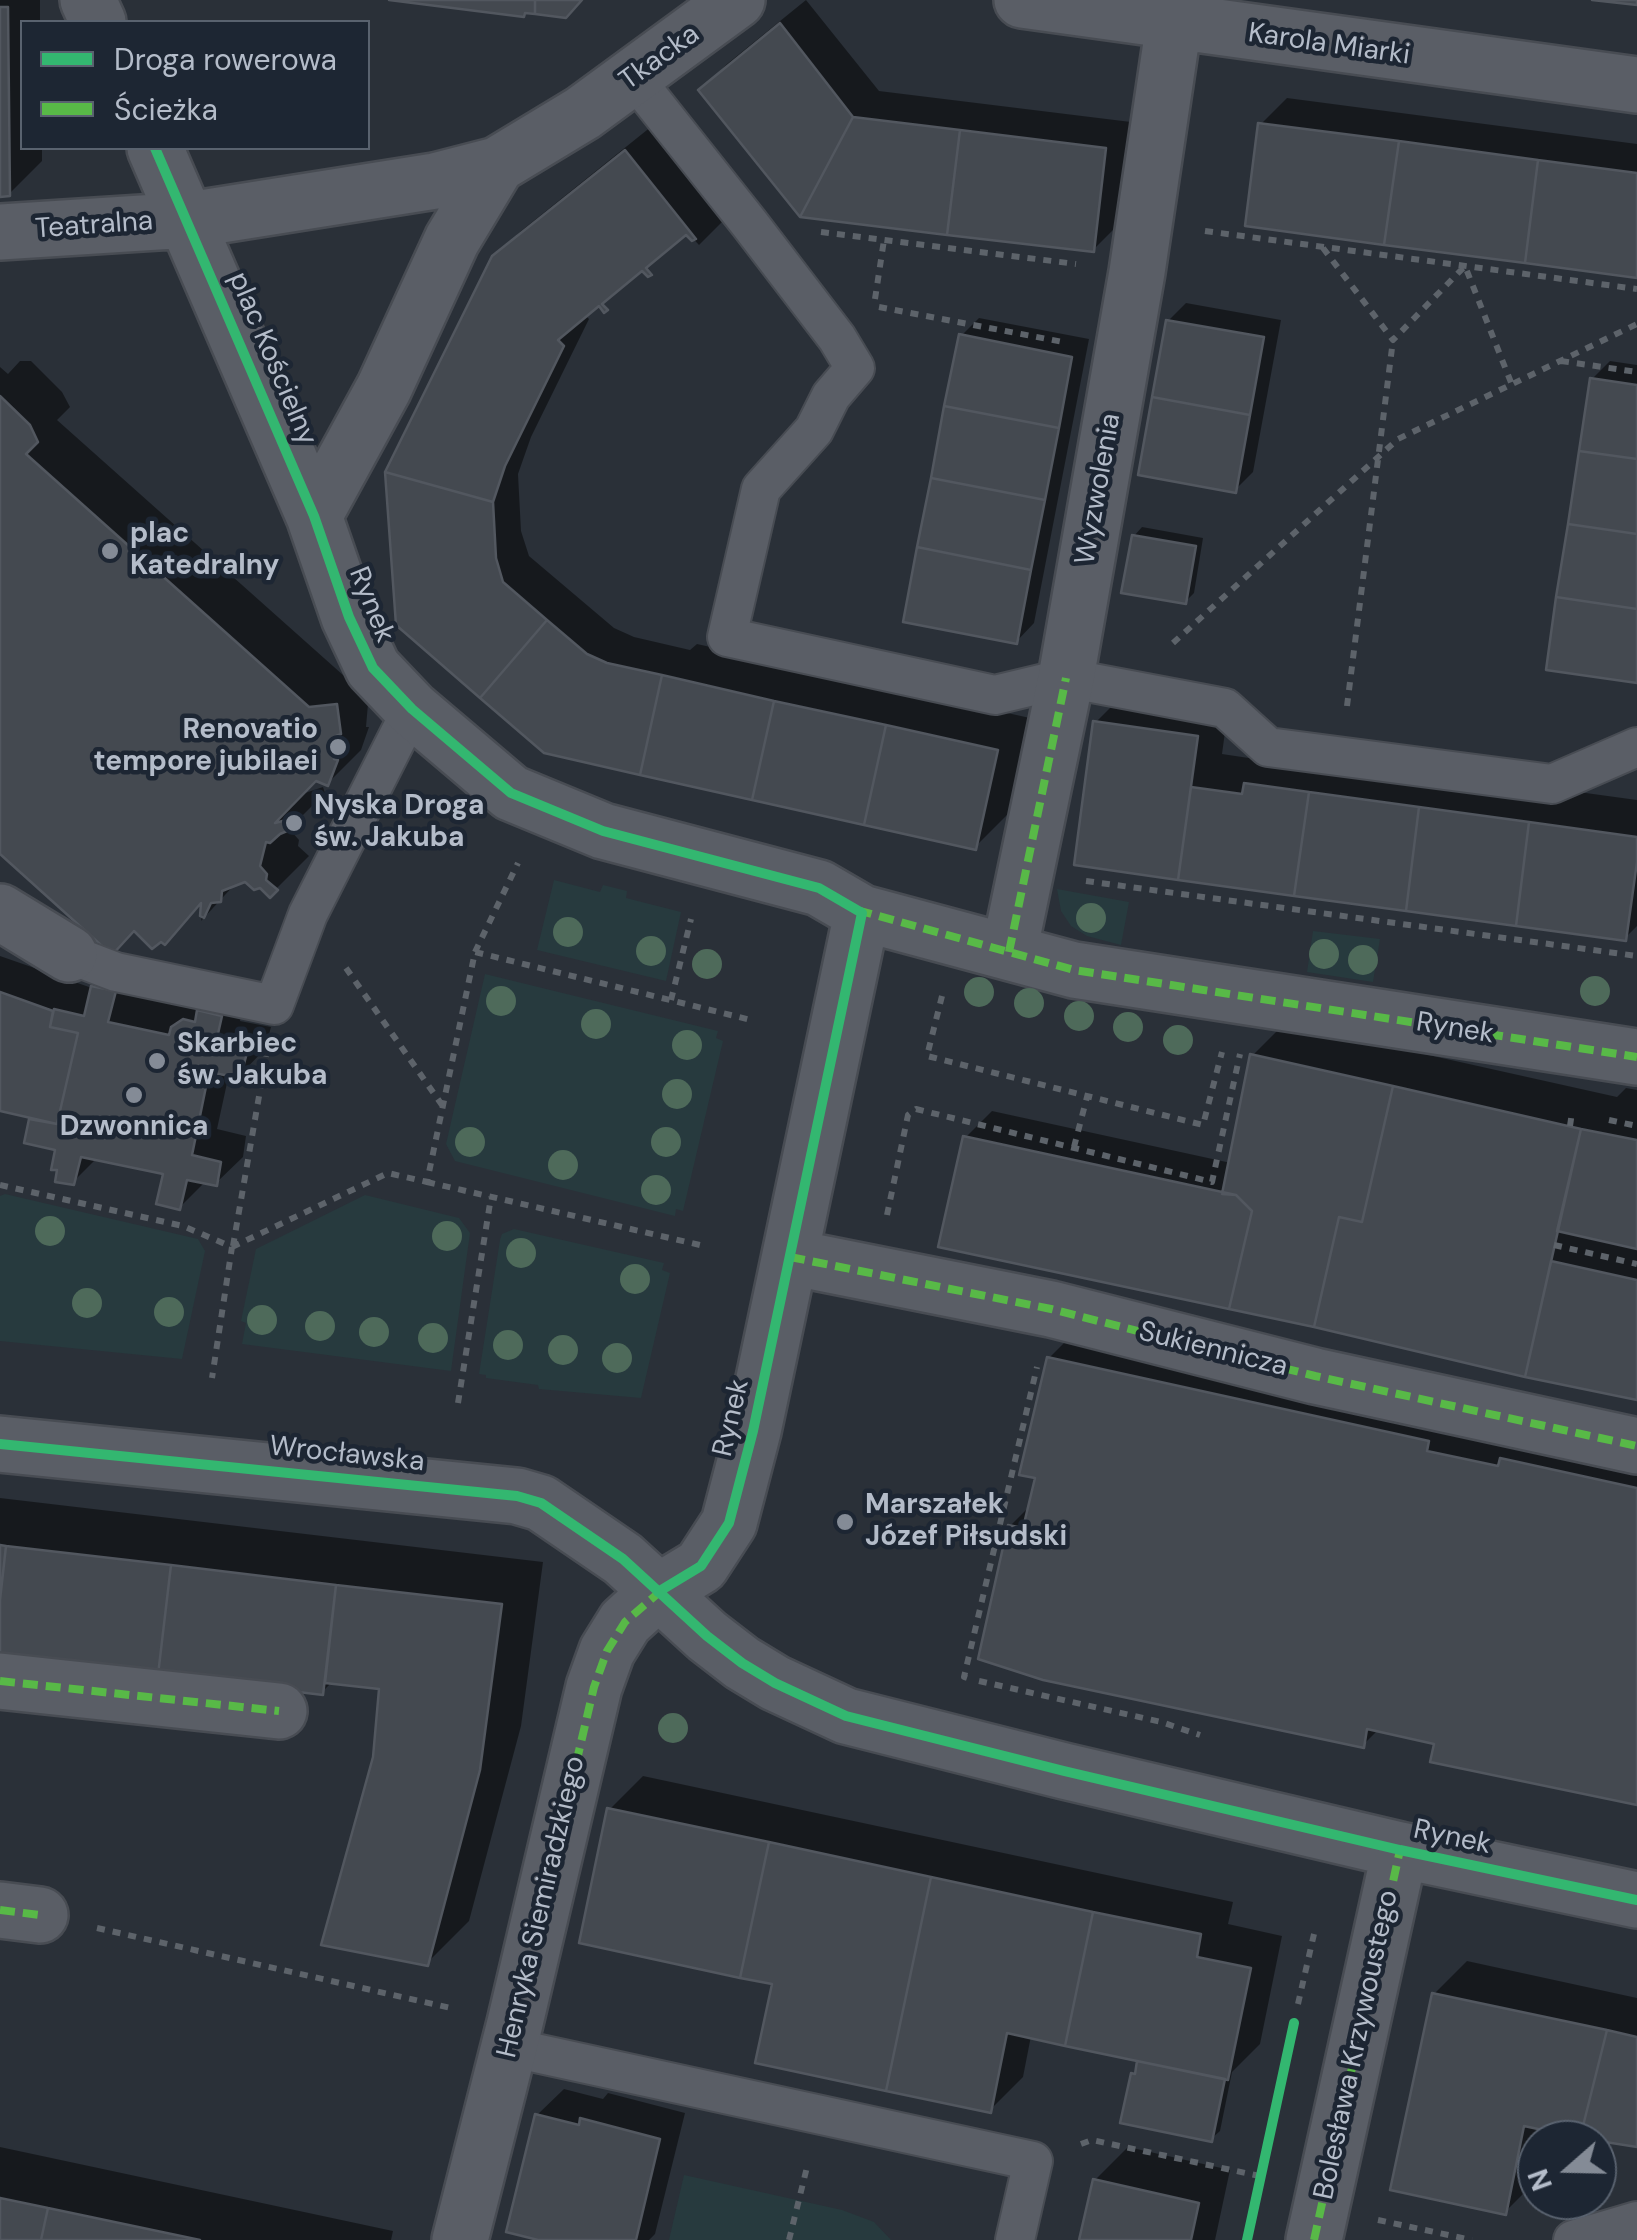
<!DOCTYPE html>
<html>
<head>
<meta charset="utf-8">
<style>
  body { margin:0 }
  #map { position:relative; width:1637px; height:2240px; overflow:hidden; background:#2a3038; font-family:"DM Sans",sans-serif }
  canvas { display:block }
  .legend { position:absolute; left:20px; top:20px; width:350px; height:130px; box-sizing:border-box; background:#1d2633; border:2px solid #59626f; margin:0; padding:12px 18px; list-style:none; font-size:30px; color:#b4bcc9 }
  .legend li { display:flex; align-items:center; gap:20px; height:50px }
  .legend b { width:50px; border:2px solid #59626f }
  .north { position:absolute; left:1517px; top:2120px; width:100px; height:100px; box-sizing:border-box; background:#1d2633; border:2px solid #59626f; border-radius:50%; rotate:250deg; font-size:28px; font-weight:700; line-height:40px; text-align:center; color:#b4bcc9 }
  .north::after { content:''; display:block; margin:auto; width:35px; height:45px; background:#848b96; clip-path:polygon(50% 0,100% 100%,50% 72%,0 100%) }
</style>
</head>
<body>
<div id="map">
<canvas width="1637" height="2240"></canvas>
<ul class="legend">
<li><b style="height:12px;background:#33b770"></b>Droga rowerowa</li>
<li><b style="height:12px;background:#58b947"></b>Ścieżka</li>
</ul>
<div class="north">N</div>
</div>
<script>
const c = document.querySelector('canvas').getContext('2d');
c.lineJoin = 'round';
function fillPath(path, color) {
  c.fillStyle = color;
  c.fill(path, 'evenodd');
}
function poly(rows) {
  const path = new Path2D();
  for (const r of rows) {
    path.moveTo(r[0], r[1]);
    for (let i = 2; i < r.length; i += 2) path.lineTo(r[i], r[i + 1]);
  }
  return path;
}
function strokePath(path, color, width, dash) {
  c.strokeStyle = color;
  c.lineWidth = width;
  c.lineCap = dash ? 'butt' : 'round';
  c.setLineDash(dash || []);
  c.stroke(path);
}
function drawText(font, color, halo, rows, align = 'center') {
  c.font = font + ' "DM Sans",sans-serif';
  c.lineWidth = 9;
  c.setLineDash([]);
  c.textBaseline = 'middle';
  c.strokeStyle = halo;
  c.fillStyle = color;
  for (const [text, x, y, turn = 0] of rows) {
    c.save();
    c.translate(x, y);
    c.rotate((+turn || 0) * Math.PI / 180);
    c.textAlign = isNaN(turn) ? turn : align;
    if (halo) c.strokeText(text, 0, 0);
    c.fillText(text, 0, 0);
    c.restore();
  }
}
fillPath(poly([
  [554,880,600,892,603,885,627,891,626,898,681,912,666,981,537,950],
  [1057,889,1129,902,1121,945,1087,936,1071,926,1061,911],
  [1313,931,1380,939,1373,982,1307,972],
  [485,974,718,1031,716,1038,723,1041,683,1211,676,1209,675,1216,455,1161,446,1144],
  [5,1194,198,1239,205,1251,182,1359,0,1341,0,1196],
  [365,1195,459,1218,470,1233,451,1371,242,1344,246,1323,241,1321,256,1249],
  [514,1229,664,1263,662,1270,670,1273,641,1398,539,1389,538,1385,486,1378,486,1375,479,1374,500,1240,502,1234],
  [684,2175,842,2210,874,2222,891,2240,669,2240]
]), '#273a3e');
fillPath(poly([
  [0,0,40,0,40,22,22,22,22,148,42,148,42,161,9,194,0,195],
  [806,0,879,91,1131,122,1119,224,1093,250,701,90,727,64],
  [1287,98,1637,144,1637,276,1261,124],
  [652,126,725,219,699,245,686,231,585,315,589,319,531,437,518,474,521,531,529,556,614,628,634,637,690,650,697,644,1030,718,1008,814,975,847,398,624,494,258,521,231],
  [1186,303,1281,320,1253,472,1235,490,1168,321],
  [979,318,1089,339,1034,623,1016,642,961,336],
  [20,361,31,361,62,392,70,407,57,420,343,675,369,672,373,699,368,704,366,727,369,727,361,750,328,783,316,778,299,795,323,787,325,793,294,824,292,832,299,840,298,846,309,856,270,895,260,885,245,879,236,883,201,921,204,902,165,942,135,929,0,851,0,367,8,374],
  [1610,361,1637,365,1637,681,1592,379],
  [1142,527,1203,538,1194,593,1185,602,1134,536],
  [1129,689,1229,703,1222,754,1269,761,1279,751,1637,800,1637,926,1625,938,1077,863,1096,722],
  [0,956,92,988,119,961,140,965,133,996,193,1009,200,1001,246,990,240,1021,271,1027,265,1049,239,1076,229,1074,217,1129,246,1136,243,1157,216,1183,206,1181,180,1207,166,1172,97,1158,73,1182,58,1148,26,1141,32,1117,0,1109],
  [1285,1023,1617,1097,1626,1088,1637,1090,1637,1396,965,1138,992,1111,1231,1163,1252,1056],
  [1082,1325,1637,1449,1637,1803,1437,1742,1379,1729,1363,1745,1010,1526,1031,1505,1038,1476,1049,1358],
  [0,1498,543,1562,521,1726,469,1921,427,1963,375,1758,382,1687,333,1681,322,1692,0,1654],
  [643,1776,1233,1902,1228,1924,1282,1936,1260,2044,1232,2072,1220,2131,1211,2139,1133,2074,1142,2059,1031,2036,1023,2077,990,2110,775,1982,610,1809],
  [1467,1961,1637,1998,1637,2144,1549,2128,1546,2140,1537,2140,1537,2180,1505,2212,1434,1994],
  [564,2089,603,2099,608,2093,685,2113,655,2234,649,2240,548,2240,537,2115],
  [0,2147,393,2231,391,2240,0,2240],
  [1128,2147,1230,2170,1215,2240,1082,2240,1095,2180]
]), '#0007');
const building = poly([
  [389,0,535,0,535,14,525,13,524,17,389,0],
  [535,0,582,0,566,18,535,14,535,0],
  [1592,0,1637,0,1637,5,1592,0],
  [0,7,8,7,10,196,0,197,0,7],
  [780,23,853,117,800,217,698,90,780,23],
  [853,117,960,130,947,235,800,217,853,117],
  [1258,123,1399,141,1384,245,1245,226,1258,123],
  [960,130,1106,148,1094,252,947,235,960,130],
  [1399,141,1538,160,1525,263,1384,245,1399,141],
  [625,150,696,239,692,241,686,235,646,268,652,275,648,277,642,271,602,304,608,310,604,313,599,306,558,340,564,346,505,466,493,502,385,472,492,256,625,150],
  [1538,160,1637,173,1637,278,1525,263,1538,160],
  [1166,320,1264,337,1250,415,1152,397,1166,320],
  [959,334,1072,357,1059,428,944,406,959,334],
  [1590,378,1637,385,1637,459,1579,451,1590,378],
  [0,396,30,425,38,442,26,454,309,707,337,704,341,734,336,736,334,759,338,760,328,786,316,781,275,823,290,819,294,828,280,834,270,843,266,842,260,866,267,874,266,880,278,890,270,898,260,888,254,890,245,882,222,891,221,902,211,903,204,918,200,916,201,903,165,945,161,942,152,949,134,931,112,955,0,854,0,396],
  [1152,397,1250,415,1236,493,1138,475,1152,397],
  [944,406,1059,428,1045,500,931,478,944,406],
  [1579,451,1637,459,1637,534,1568,524,1579,451],
  [385,472,493,502,496,558,503,582,547,620,480,698,396,625,385,472],
  [931,478,1045,500,1031,570,917,547,931,478],
  [1568,524,1637,534,1637,609,1556,597,1568,524],
  [1132,535,1196,546,1186,604,1121,593,1132,535],
  [917,547,1031,570,1017,644,903,622,917,547],
  [1556,597,1637,609,1637,683,1546,670,1556,597],
  [547,620,587,654,607,663,662,675,640,775,544,753,480,698,547,620],
  [662,675,774,701,752,800,640,775,662,675],
  [774,701,886,725,864,825,752,800,774,701],
  [1093,721,1198,736,1178,880,1074,865,1093,721],
  [886,725,998,750,976,850,864,825,886,725],
  [1244,783,1309,792,1294,896,1178,880,1191,787,1242,794,1244,783],
  [1309,792,1419,807,1406,911,1294,896,1309,792],
  [1419,807,1529,822,1516,926,1406,911,1419,807],
  [1529,822,1637,837,1637,862,1626,941,1516,926,1529,822],
  [91,986,116,991,108,1022,169,1035,171,1027,183,1019,195,1022,197,1010,222,1016,215,1047,247,1053,240,1078,209,1072,192,1155,221,1162,217,1186,187,1180,180,1210,156,1204,163,1174,81,1157,74,1185,55,1182,57,1170,51,1170,55,1150,24,1143,29,1119,57,1124,78,1033,50,1027,54,1009,84,1016,91,986],
  [0,992,53,1011,50,1027,78,1033,57,1124,0,1111,0,992],
  [1250,1054,1393,1086,1362,1222,1339,1217,1314,1327,1229,1309,1252,1211,1236,1195,1222,1194,1250,1054],
  [1393,1086,1581,1129,1525,1377,1314,1327,1339,1217,1362,1222,1393,1086],
  [1581,1129,1637,1140,1637,1249,1557,1231,1581,1129],
  [963,1136,1236,1195,1252,1211,1229,1309,938,1247,963,1136],
  [1551,1261,1637,1280,1637,1400,1525,1377,1551,1261],
  [1047,1357,1429,1441,1427,1451,1498,1466,1500,1458,1637,1488,1637,1805,1430,1762,1434,1744,1367,1729,1364,1748,1043,1680,978,1659,1008,1525,1023,1528,1035,1478,1019,1475,1047,1357],
  [0,1545,6,1546,0,1600,0,1545],
  [6,1546,171,1565,158,1675,0,1656,0,1600,6,1546],
  [171,1565,336,1585,323,1695,158,1675,171,1565],
  [336,1585,502,1604,480,1770,428,1966,321,1945,373,1757,379,1689,325,1683,336,1585],
  [607,1808,769,1842,740,1978,579,1943,607,1808],
  [769,1842,931,1877,886,2091,755,2063,772,1984,740,1978,769,1842],
  [931,1877,1093,1912,1065,2046,1007,2033,991,2113,886,2091,931,1877],
  [1093,1912,1201,1934,1197,1957,1251,1968,1228,2080,1065,2046,1093,1912],
  [1432,1993,1607,2030,1580,2138,1524,2126,1506,2215,1390,2190,1432,1993],
  [1607,2030,1637,2037,1637,2147,1580,2138,1607,2030],
  [1137,2061,1225,2079,1212,2142,1120,2123,1131,2073,1135,2074,1137,2061],
  [535,2114,579,2125,580,2118,660,2139,636,2240,538,2240,506,2232,535,2114],
  [1093,2179,1199,2203,1191,2240,1079,2240,1093,2179],
  [0,2198,48,2208,41,2240,0,2240,0,2198],
  [48,2208,200,2240,41,2240,48,2208]
]);
fillPath(building, '#444950');
strokePath(building, '#52575f', 2.5);
const lane = poly([
  [634,78,749,223,837,338,855,368,831,396,814,430,761,489,727,637,995,695,1066,678,1225,708,1268,747,1552,784,1637,747],
  [69,954,116,972,274,1005,308,914,412,709],
  [508,2047,1033,2161,1015,2240],
  [1573,2240,1637,2221]
]);
const street = poly([
  [88,0,98,22],
  [1022,0,1637,85],
  [155,148,314,516,349,617,373,668,412,709,511,793,603,831,819,888,862,913,1074,970,1637,1057],
  [0,232,189,220,435,181,497,165,583,113,737,0],
  [314,516,384,388,452,240,497,165],
  [0,912,69,954],
  [1009,952,1066,678,1137,272,1174,23],
  [790,1257,1051,1309,1315,1376,1637,1446],
  [0,1444,517,1496,541,1503,623,1559,707,1636,742,1663,775,1683,846,1716,1064,1771,1400,1850,1637,1900],
  [0,1681,279,1711],
  [0,1910,40,1915],
  [460,2240,515,2023,594,1687,607,1651,625,1622,658,1592,701,1566,729,1523,753,1431,862,913],
  [1314,2240,1400,1850]
]);
strokePath(lane, '#484c53', 42);
strokePath(street, '#484c53', 60);
strokePath(poly([
  [1205,231,1637,289],
  [821,232,1076,264],
  [1323,248,1393,340,1465,266,1512,385],
  [875,299,884,240],
  [879,307,1063,342],
  [1561,361,1637,372],
  [1173,643,1398,439,1637,324],
  [1347,706,1393,340],
  [1086,881,1637,956],
  [475,952,518,863],
  [346,968,442,1105],
  [942,996,927,1056,1203,1125,1222,1052],
  [671,1000,691,919],
  [1609,1120,1637,1126],
  [1570,1126,1572,1112],
  [1074,1147,1087,1097],
  [427,1182,700,1245],
  [0,1185,183,1226,232,1247,212,1378],
  [887,1215,908,1115,916,1109,1212,1182,1240,1054],
  [1554,1245,1637,1264],
  [233,1246,266,1056],
  [232,1247,388,1173,427,1182,475,952,751,1020],
  [458,1403,491,1197],
  [967,1678,964,1677,1037,1367],
  [979,1681,1161,1722,1200,1735],
  [97,1928,455,2009],
  [1298,2004,1314,1934],
  [1081,2144,1092,2140,1264,2177],
  [1378,2220,1472,2240],
  [789,2240,808,2163]
]), '#5d636a', 6, [8, 8]);
strokePath(lane, '#5a5e66', 38);
strokePath(street, '#5a5e66', 55);
strokePath(poly([
  [857,910,1074,970,1637,1057],
  [1009,952,1066,678],
  [790,1257,1051,1309,1315,1376,1637,1446],
  [0,1681,279,1711],
  [571,1785,594,1687,607,1651,625,1622,663,1589],
  [0,1910,40,1915],
  [1314,2240,1400,1850]
]), '#58b947', 8, [15, 8]);
strokePath(poly([
  [155,148,314,516,349,617,373,668,412,709,511,793,603,831,819,888,862,913,753,1431,729,1523,701,1566,658,1592],
  [0,1444,517,1496,541,1503,623,1559,707,1636,742,1663,775,1683,846,1716,1064,1771,1400,1850,1637,1900],
  [1247,2240,1294,2023]
]), '#33b770', 10);
c.fillStyle = '#4e6a5a';
for (const [x, y] of [
  [1091,918],
  [568,932],
  [651,951],
  [1324,954],
  [1363,960],
  [707,964],
  [1595,991],
  [979,992],
  [501,1001],
  [1029,1003],
  [1079,1016],
  [596,1024],
  [1128,1027],
  [1178,1040],
  [687,1045],
  [677,1094],
  [470,1142],
  [666,1142],
  [563,1165],
  [656,1190],
  [50,1231],
  [447,1236],
  [521,1253],
  [635,1279],
  [87,1303],
  [169,1312],
  [262,1320],
  [320,1326],
  [374,1332],
  [433,1338],
  [508,1345],
  [563,1350],
  [617,1358],
  [673,1728]
]) {
  c.beginPath();
  c.arc(x, y, 15, 0, 2 * Math.PI);
  c.fill();
}
for (const [x, y, r, color] of [
  [110,551,10,"#848b96"],
  [338,747,10,"#848b96"],
  [294,823,10,"#848b96"],
  [157,1061,10,"#848b96"],
  [134,1095,10,"#848b96"],
  [845,1522,10,"#848b96"]
]) {
  const dot = new Path2D();
  dot.arc(x, y, r, 0, 2 * Math.PI);
  c.fillStyle = color;
  c.fill(dot);
  strokePath(dot, '#1d2633', 4);
}
drawText('28px', '#b4bcc9', '#1d2633', [
  ["Karola Miarki",1329,45,8],
  ["Tkacka",660,58,-36],
  ["Teatralna",94,226,-4],
  ["plac Kościelny",272,359,67],
  ["Wyzwolenia",1099,489,-80],
  ["Rynek",371,605,68],
  ["Rynek",1455,1029,9],
  ["Sukiennicza",1213,1350,14],
  ["Rynek",732,1418,-77],
  ["Wrocławska",347,1455,6],
  ["Rynek",1452,1838,12],
  ["Henryka Siemiradzkiego",542,1907,-77],
  ["Bolesława Krzywoustego",1357,2045,-78]
]);
drawText('bold 28px', '#b4bcc9', '#1d2633', [
  ["plac",130,535],
  ["Katedralny",130,567],
  ["Renovatio",318,731,"right"],
  ["tempore jubilaei",318,763,"right"],
  ["Nyska Droga",314,807],
  ["św. Jakuba",314,839],
  ["Skarbiec",177,1045],
  ["św. Jakuba",177,1077],
  ["Dzwonnica",134,1128,"center"],
  ["Marszałek",865,1506],
  ["Józef Piłsudski",865,1538]
], 'left');
</script>
</body>
</html>
